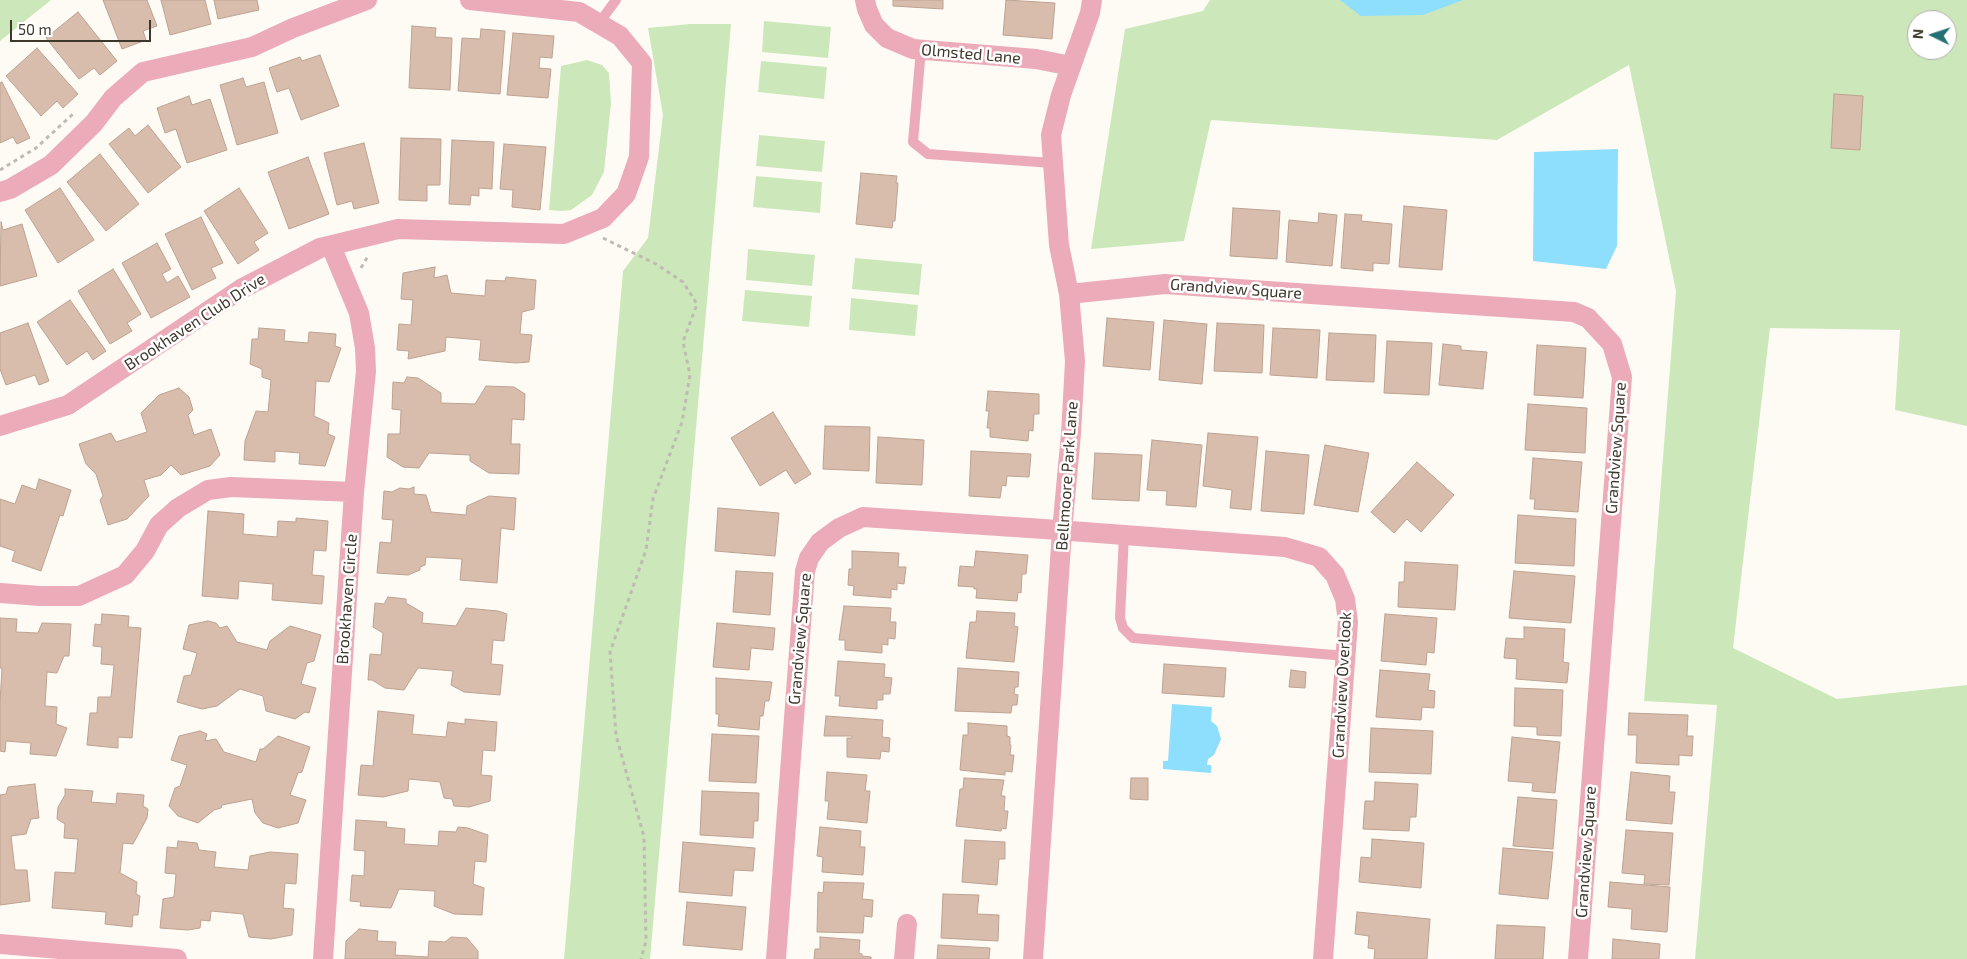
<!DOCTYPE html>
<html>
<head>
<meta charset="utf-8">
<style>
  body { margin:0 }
  #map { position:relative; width:1967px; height:959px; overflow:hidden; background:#fefbf5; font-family:"Exo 2",sans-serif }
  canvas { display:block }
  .north { position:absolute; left:1907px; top:10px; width:50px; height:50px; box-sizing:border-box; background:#fff; border:1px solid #b1afab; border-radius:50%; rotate:274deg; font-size:14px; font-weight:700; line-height:20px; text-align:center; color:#3d372c }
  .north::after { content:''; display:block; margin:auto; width:18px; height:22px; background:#267175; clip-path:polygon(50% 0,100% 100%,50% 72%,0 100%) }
  .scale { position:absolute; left:10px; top:20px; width:141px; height:22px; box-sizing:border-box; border:2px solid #3d372c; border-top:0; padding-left:6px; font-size:15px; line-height:18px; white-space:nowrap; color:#3d372c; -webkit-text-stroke:4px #fff; paint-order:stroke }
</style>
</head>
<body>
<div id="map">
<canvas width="1967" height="959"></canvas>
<div class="north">N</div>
<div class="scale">50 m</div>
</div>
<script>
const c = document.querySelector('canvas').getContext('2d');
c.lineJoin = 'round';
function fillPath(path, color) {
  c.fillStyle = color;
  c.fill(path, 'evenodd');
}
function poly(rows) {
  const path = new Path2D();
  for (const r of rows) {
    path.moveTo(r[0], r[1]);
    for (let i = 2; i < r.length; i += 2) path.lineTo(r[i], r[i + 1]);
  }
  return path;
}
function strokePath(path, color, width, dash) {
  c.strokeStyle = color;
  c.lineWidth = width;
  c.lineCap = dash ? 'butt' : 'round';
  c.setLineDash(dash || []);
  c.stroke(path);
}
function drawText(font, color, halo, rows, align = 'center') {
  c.font = font + ' "Exo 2",sans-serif';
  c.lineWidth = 5;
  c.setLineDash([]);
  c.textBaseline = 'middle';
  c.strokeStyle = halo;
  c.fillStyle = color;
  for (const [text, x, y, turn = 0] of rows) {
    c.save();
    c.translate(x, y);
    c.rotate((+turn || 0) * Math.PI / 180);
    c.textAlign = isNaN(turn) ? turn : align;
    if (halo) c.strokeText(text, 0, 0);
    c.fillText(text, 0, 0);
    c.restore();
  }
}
fillPath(poly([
  [0,0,51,0,0,41],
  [1210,0,1967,0,1967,426,1895,410,1900,330,1770,328,1733,648,1837,699,1967,685,1967,959,1695,959,1717,705,1644,701,1676,291,1629,65,1497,140,1211,120,1184,241,1091,249,1125,29,1203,11],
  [1917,20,1947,20,1947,50,1917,50],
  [764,21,831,27,828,58,762,52],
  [690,24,731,24,650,959,564,959,623,271,648,238,663,115,648,28],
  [587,60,602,65,609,73,611,103,604,172,592,195,571,210,562,211,549,210,561,66],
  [761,61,827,67,824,99,758,92],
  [759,135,825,141,822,172,756,166],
  [756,176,822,182,820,213,753,207],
  [748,249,815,255,812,286,746,280],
  [855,258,922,264,919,295,852,289],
  [745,290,812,296,809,327,742,321],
  [851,298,918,305,915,336,849,330]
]), '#cce8ba');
fillPath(poly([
  [1340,0,1463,0,1423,15,1361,16],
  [1618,149,1617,246,1606,269,1533,261,1534,152],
  [1172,704,1212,707,1211,721,1217,726,1221,739,1214,755,1208,759,1207,765,1211,765,1211,773,1163,769,1163,761,1168,761]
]), '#8edefe');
const building = poly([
  [103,0,147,0,157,26,143,31,146,40,122,49,103,0],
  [161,0,205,0,211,24,170,35,161,0],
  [214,0,257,0,259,10,218,19,214,0],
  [893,0,943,0,943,9,893,6,893,0],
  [1006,0,1055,3,1052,39,1003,35,1006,0],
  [78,12,117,61,100,75,94,68,79,79,46,38,78,12],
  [412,26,436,28,435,37,452,38,450,90,409,88,412,26],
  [481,29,505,31,500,94,458,91,462,38,480,39,481,29],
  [513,33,554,36,552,58,540,57,539,68,551,69,548,98,507,95,513,33],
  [37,48,78,94,63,108,57,101,41,116,6,76,37,48],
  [320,55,339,106,301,120,289,88,277,92,269,68,300,57,302,61,320,55],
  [243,78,246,87,264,82,278,133,237,145,220,85,243,78],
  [2,82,30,138,17,144,13,137,0,143,0,83,2,82],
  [1834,94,1863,96,1860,150,1831,148,1834,94],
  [189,96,192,105,210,99,227,150,187,163,176,129,165,133,157,108,189,96],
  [148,125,181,167,148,193,109,144,129,128,135,136,148,125],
  [401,138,441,139,440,185,427,185,427,201,399,200,401,138],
  [452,140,494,142,492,189,479,188,479,196,471,195,470,205,449,204,452,140],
  [364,143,379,203,354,209,352,201,337,205,324,153,364,143],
  [504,144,546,147,540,210,512,207,513,190,500,189,504,144],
  [100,154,139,204,106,231,67,182,100,154],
  [308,157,329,214,289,229,268,172,308,157],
  [861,173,897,176,896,183,898,183,895,221,893,221,892,228,856,224,861,173],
  [60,188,94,240,58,263,25,210,60,188],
  [239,188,268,233,254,242,259,250,238,264,204,211,239,188],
  [1404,206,1447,210,1442,270,1399,267,1404,206],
  [1233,208,1280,211,1277,259,1230,256,1233,208],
  [1319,213,1337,215,1332,266,1286,262,1289,220,1318,223,1319,213],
  [1345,214,1362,215,1361,221,1392,224,1389,264,1373,263,1373,271,1341,268,1345,214],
  [201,217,223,263,211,268,216,278,192,290,165,234,201,217],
  [1,222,3,230,22,224,37,276,0,286,1,222],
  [157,243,171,269,162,274,167,283,178,276,190,297,151,318,122,263,157,243],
  [435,267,434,278,447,275,451,293,485,296,486,280,505,281,506,277,536,280,534,309,522,312,520,334,532,335,529,362,516,363,479,360,481,340,446,337,445,351,408,359,409,351,397,350,399,324,411,325,413,300,401,299,403,273,435,267],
  [113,269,141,314,127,323,132,331,110,344,78,291,113,269],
  [70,300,106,351,93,360,87,351,67,365,37,322,70,300],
  [1107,318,1154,322,1150,370,1103,366,1107,318],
  [1164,320,1207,324,1202,384,1159,380,1164,320],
  [28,323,49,381,39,385,35,375,6,385,0,369,0,333,28,323],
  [1217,323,1264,325,1262,373,1214,371,1217,323],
  [259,328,285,330,284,341,308,343,309,332,336,334,335,346,341,348,329,382,316,381,314,416,329,423,328,434,335,437,325,466,299,464,300,453,275,451,275,462,244,460,245,441,256,411,268,412,271,380,262,377,262,369,250,364,252,339,258,339,259,328],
  [1273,328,1320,330,1317,378,1270,375,1273,328],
  [1329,333,1376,335,1374,382,1326,380,1329,333],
  [1387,341,1432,343,1429,395,1384,393,1387,341],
  [1443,344,1461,346,1461,350,1487,352,1483,389,1439,385,1443,344],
  [1537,345,1586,348,1583,398,1534,395,1537,345],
  [407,377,418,378,441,393,441,403,475,404,486,386,514,387,525,394,524,420,512,419,511,444,520,444,519,474,489,473,470,461,470,455,429,453,419,468,403,467,387,457,388,434,400,434,401,410,392,409,393,382,404,383,407,377],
  [179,388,189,397,193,410,188,415,194,435,211,429,220,455,210,466,181,475,171,465,161,475,144,480,149,496,127,519,108,525,100,500,103,496,96,474,86,464,79,444,111,433,116,442,147,432,141,413,159,395,179,388],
  [988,391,1039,394,1039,414,1034,414,1033,431,1029,430,1028,441,990,437,990,428,987,428,989,411,986,411,988,391],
  [1528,404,1587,408,1585,453,1525,450,1528,404],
  [773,412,811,474,795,484,786,470,760,486,731,438,773,412],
  [825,426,870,427,869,471,823,469,825,426],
  [1208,433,1258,437,1251,510,1230,508,1232,490,1203,486,1208,433],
  [878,437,924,440,922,485,876,483,878,437],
  [1152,440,1202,445,1196,507,1166,505,1167,491,1147,490,1152,440],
  [1325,445,1369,453,1358,512,1314,505,1325,445],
  [971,451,1031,454,1029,477,1007,476,1006,486,1002,485,1000,498,969,496,971,451],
  [1266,451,1309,455,1304,514,1261,511,1266,451],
  [1095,453,1142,455,1139,501,1092,499,1095,453],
  [1533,458,1582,462,1578,512,1534,509,1535,499,1530,499,1533,458],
  [1417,462,1454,495,1421,532,1407,519,1394,533,1371,512,1417,462],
  [39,479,71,490,63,516,60,515,41,571,12,561,15,551,0,546,0,499,15,504,22,485,36,490,39,479],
  [414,487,414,494,426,495,431,512,466,515,467,506,489,496,516,498,514,530,501,528,497,583,460,580,462,559,426,557,425,565,420,567,420,570,408,575,377,573,380,542,391,543,393,520,382,519,384,491,392,492,400,488,409,489,414,487],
  [718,508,779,513,775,556,715,551,718,508],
  [208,511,244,514,243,534,277,537,278,521,296,522,296,518,328,521,326,551,314,550,312,575,324,576,322,604,272,600,273,584,239,581,238,599,202,596,208,511],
  [1518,515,1576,519,1574,566,1515,563,1518,515],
  [852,551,899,553,898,567,906,567,904,584,897,583,897,590,891,589,891,598,853,595,854,586,848,585,849,569,852,569,852,551],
  [976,551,1028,555,1026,574,1022,574,1021,593,1018,592,1017,601,976,598,977,589,974,589,974,587,958,586,960,566,974,567,976,551],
  [1405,562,1458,565,1455,610,1398,607,1399,582,1404,582,1405,562],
  [736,571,773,573,770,615,733,612,736,571],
  [1514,571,1575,576,1571,623,1509,618,1514,571],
  [388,597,406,599,406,603,423,613,422,623,456,626,466,608,498,611,507,614,504,641,493,640,491,664,503,665,500,695,464,692,451,685,453,671,418,668,404,690,385,688,372,680,368,680,370,654,381,655,383,633,373,627,375,603,384,604,388,597],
  [844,606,891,608,890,622,896,622,895,639,888,638,888,645,882,644,882,653,845,650,845,640,839,640,844,606],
  [977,611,1015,613,1014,626,1018,627,1014,662,966,658,970,622,976,622,977,611],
  [102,614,129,616,128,627,141,628,132,738,118,737,118,748,87,745,90,713,97,713,98,697,111,697,114,665,101,664,102,647,93,646,95,624,101,625,102,614],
  [1385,614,1437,618,1434,653,1427,652,1426,665,1381,661,1385,614],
  [0,618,17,619,16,632,38,633,42,623,71,624,69,656,64,656,57,673,47,672,45,706,57,707,56,724,67,728,56,756,30,754,31,743,6,741,5,752,0,751,0,702,2,668,0,668,0,618],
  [208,621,216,623,220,628,227,626,237,642,267,650,270,641,290,626,321,635,314,661,307,663,301,684,316,688,309,713,305,712,295,719,266,711,263,696,240,689,217,706,202,709,177,702,184,676,191,675,197,653,183,649,189,625,208,621],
  [717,623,775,628,773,650,751,648,749,670,713,667,717,623],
  [1524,627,1565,629,1563,662,1569,663,1567,683,1516,679,1517,659,1504,658,1506,638,1524,639,1524,627],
  [838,661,885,664,884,677,892,678,890,694,883,694,883,700,877,700,877,709,839,706,840,696,835,696,838,661],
  [1164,664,1226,668,1224,697,1162,693,1164,664],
  [958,668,1019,672,1018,687,1015,687,1014,694,1018,695,1017,705,1012,705,1011,713,955,711,958,668],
  [1291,670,1306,672,1305,688,1289,687,1291,670],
  [1380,670,1430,674,1428,690,1435,691,1434,708,1422,707,1421,720,1376,717,1380,670],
  [716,678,772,682,769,701,765,701,763,716,760,716,759,730,718,726,719,714,716,714,716,678],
  [1515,688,1563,690,1561,736,1537,735,1537,727,1514,726,1515,688],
  [378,711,414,715,412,734,446,737,448,722,465,724,465,719,497,722,495,751,483,750,481,775,492,776,490,801,469,807,454,806,452,799,444,798,440,782,409,779,408,791,383,797,358,795,361,765,373,766,378,711],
  [1629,713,1688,715,1687,736,1693,736,1692,756,1679,755,1679,765,1636,763,1637,735,1628,735,1629,713],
  [826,716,883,720,882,737,890,738,889,752,881,751,880,759,847,757,847,738,852,738,852,736,824,736,826,716],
  [968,723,1007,726,1007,736,1010,737,1010,745,1011,745,1010,755,1014,755,1012,772,1005,771,1005,775,960,770,963,735,968,735,968,723],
  [1371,728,1433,731,1431,774,1369,772,1371,728],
  [200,731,207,734,205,741,216,739,224,752,256,762,260,749,263,749,278,736,310,747,302,772,298,773,290,795,306,800,298,823,278,828,263,823,255,813,252,799,222,805,221,808,214,810,198,823,178,816,169,806,175,788,180,786,187,765,171,760,179,736,200,731],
  [712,734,759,736,756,783,709,781,712,734],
  [1512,737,1560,742,1555,793,1532,791,1533,783,1508,781,1512,737],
  [827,772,867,775,865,791,870,791,867,823,827,819,829,801,825,801,827,772],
  [1631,772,1670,776,1669,792,1675,792,1672,824,1626,820,1631,772],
  [964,778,1004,780,1001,796,1005,796,1004,811,1008,811,1006,829,1002,828,1001,831,956,826,960,789,963,789,964,778],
  [1131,778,1148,778,1148,800,1130,799,1131,778],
  [1375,782,1418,784,1416,817,1410,817,1409,831,1363,829,1365,801,1374,801,1375,782],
  [35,784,39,818,31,819,26,834,11,836,15,870,27,870,30,901,0,905,0,795,6,794,8,787,35,784],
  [65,789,93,791,91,802,116,804,117,793,144,795,143,806,148,809,147,818,133,844,123,843,120,873,137,882,136,894,140,896,138,915,133,915,132,927,105,924,106,912,52,908,55,872,75,873,78,839,64,838,65,824,57,819,58,807,65,795,65,789],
  [702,791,759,793,758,821,754,821,753,838,700,835,702,791],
  [1518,797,1557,800,1553,849,1513,846,1518,797],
  [356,820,387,822,386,827,405,829,404,844,438,846,439,831,456,832,458,827,468,828,488,835,486,862,475,861,473,884,484,888,482,915,454,914,434,906,435,891,399,889,391,908,360,906,361,902,350,901,352,875,364,876,365,851,354,850,356,820],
  [820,827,861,831,860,847,865,847,863,875,822,872,823,857,817,856,820,827],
  [1626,830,1673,833,1669,885,1644,884,1645,875,1622,873,1626,830],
  [1372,839,1424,843,1421,888,1359,882,1361,857,1371,858,1372,839],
  [965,840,1005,842,1005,859,999,859,997,885,962,882,965,840],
  [178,841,197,843,199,850,216,852,214,867,248,870,250,856,270,852,298,854,296,884,285,883,283,908,294,909,292,935,271,939,249,937,243,914,211,911,210,921,201,920,200,928,188,930,160,928,163,899,174,897,176,874,165,873,167,847,177,848,178,841],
  [683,842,755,848,753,871,734,870,732,896,679,892,683,842],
  [1503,848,1553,852,1548,899,1499,894,1503,848],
  [824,882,864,883,862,899,873,900,872,917,864,916,863,933,817,932,818,892,823,893,824,882],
  [1610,882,1670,887,1667,932,1631,929,1632,909,1608,907,1610,882],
  [943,894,979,895,977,914,999,915,998,941,941,938,943,894],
  [687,902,746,907,742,950,683,945,687,902],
  [1357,912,1430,919,1427,959,1374,959,1375,949,1368,948,1369,936,1355,934,1357,912],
  [1497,925,1545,927,1543,959,1495,959,1497,925],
  [359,929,378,931,377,941,396,942,395,955,428,957,429,941,445,942,451,937,467,938,478,951,478,959,345,959,346,941,359,929],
  [820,937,860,940,859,953,862,954,862,956,871,957,871,959,814,959,815,949,820,949,820,937],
  [1613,939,1660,944,1659,959,1612,959,1613,939],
  [938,945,990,948,989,959,937,959,938,945]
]);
fillPath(building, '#d8bdac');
strokePath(building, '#bda292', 1);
strokePath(poly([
  [0,170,36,148,73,114],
  [603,238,656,264,683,282,697,304,683,342,690,375,682,422,653,499,646,550,610,652,616,735,644,837,646,941,641,959],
  [361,268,368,256]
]), '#bfbbb3', 3, [4, 4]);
strokePath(poly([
  [599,23,616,0],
  [921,49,913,142,928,154,1052,163],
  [1124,535,1120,618,1123,628,1133,638,1346,656]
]), '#ecabb8', 10);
strokePath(poly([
  [865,0,867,9,874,25,887,38,913,49,1036,59,1071,66],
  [0,192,10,189,51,165,94,123,113,98,143,72,252,47,293,28,367,0],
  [1069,294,1165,284,1574,312,1588,318,1612,344,1622,377,1578,959],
  [0,426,68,405,241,289,320,248,398,229,564,234,603,218,626,194,639,157,642,63,620,36,579,12,470,0],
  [0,593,40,596,79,596,125,575,145,551,159,525,178,508,208,490,231,487,354,492],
  [0,944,177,959],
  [323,959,354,492,366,371,365,348,359,313,331,246],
  [776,959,805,571,809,558,820,542,839,528,863,517,1044,529,1285,547,1319,557,1335,575,1345,599,1348,622,1323,959],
  [904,959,907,924],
  [1033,959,1062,531,1071,434,1075,361,1069,294,1059,245,1051,135,1061,95,1090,13,1092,0]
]), '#ecabb8', 20);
drawText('16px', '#3d372c', '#fff', [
  ["Olmsted Lane",971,54,5],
  ["Grandview Square",1236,289,4],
  ["Brookhaven Club Drive",195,322,-33],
  ["Grandview Square",1616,448,-86],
  ["Bellmoore Park Lane",1067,476,-86],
  ["Brookhaven Circle",347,599,-86],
  ["Grandview Square",800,639,-85],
  ["Grandview Overlook",1342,685,-87],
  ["Grandview Square",1586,852,-86]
]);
</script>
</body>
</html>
